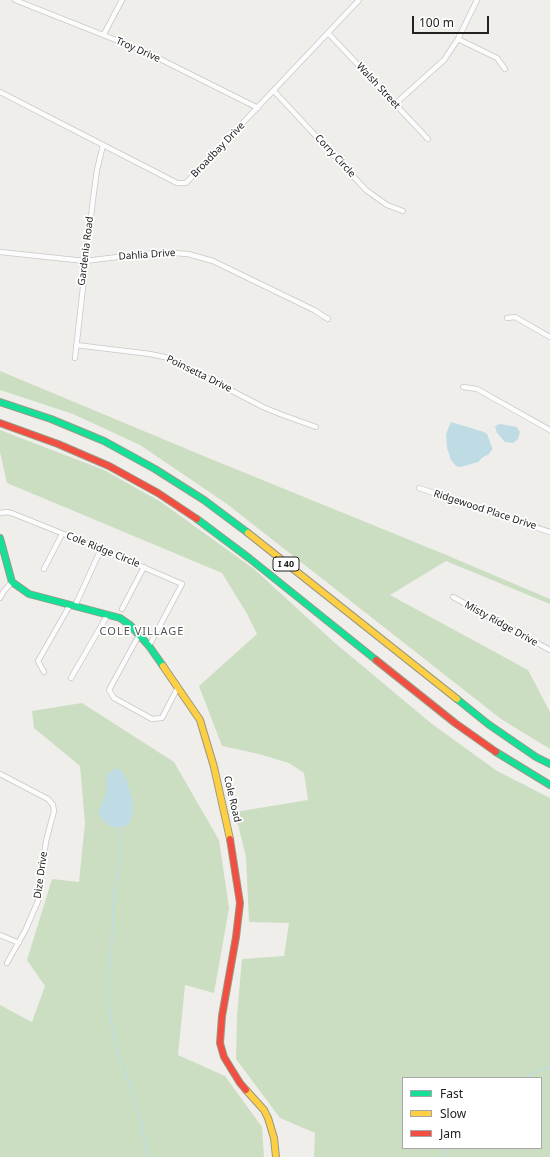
<!DOCTYPE html>
<html>
<head>
<meta charset="utf-8">
<style>
  body { margin:0 }
  #map { position:relative; width:550px; height:1157px; overflow:hidden; background:#f0eeeb; font-family:"Noto Sans",sans-serif }
  canvas { display:block }
  .legend { position:absolute; left:402px; top:1077px; width:140px; height:72px; box-sizing:border-box; background:#fff; border:1px solid #a7a7a7; margin:0; padding:5px 7px; list-style:none; font-size:12px; color:#222 }
  .legend li { display:flex; align-items:center; gap:8px; height:20px }
  .legend b { width:20px; border:1px solid #a7a7a7 }
  .scale { position:absolute; left:412px; top:16px; width:77px; height:18px; box-sizing:border-box; border:2px solid #222; border-top:0; padding-left:5px; font-size:12px; line-height:14px; white-space:nowrap; color:#222; -webkit-text-stroke:3px #fff; paint-order:stroke }
</style>
</head>
<body>
<div id="map">
<canvas width="550" height="1157"></canvas>
<ul class="legend">
<li><b style="height:5px;background:#16e098"></b>Fast</li>
<li><b style="height:5px;background:#ffcf43"></b>Slow</li>
<li><b style="height:5px;background:#f24e42"></b>Jam</li>
</ul>
<div class="scale">100 m</div>
</div>
<script>
const c = document.querySelector('canvas').getContext('2d');
c.lineJoin = 'round';
function fillPath(path, color) {
  c.fillStyle = color;
  c.fill(path, 'evenodd');
}
function poly(rows) {
  const path = new Path2D();
  for (const r of rows) {
    path.moveTo(r[0], r[1]);
    for (let i = 2; i < r.length; i += 2) path.lineTo(r[i], r[i + 1]);
  }
  return path;
}
function strokePath(path, color, width, dash) {
  c.strokeStyle = color;
  c.lineWidth = width;
  c.lineCap = dash ? 'butt' : 'round';
  c.setLineDash(dash || []);
  c.stroke(path);
}
function drawText(font, color, halo, rows, align = 'center') {
  c.font = font + ' "Noto Sans",sans-serif';
  c.lineWidth = 3.5;
  c.setLineDash([]);
  c.textBaseline = 'middle';
  c.strokeStyle = halo;
  c.fillStyle = color;
  for (const [text, x, y, turn = 0] of rows) {
    c.save();
    c.translate(x, y);
    c.rotate((+turn || 0) * Math.PI / 180);
    c.textAlign = isNaN(turn) ? turn : align;
    if (halo) c.strokeText(text, 0, 0);
    c.fillText(text, 0, 0);
    c.restore();
  }
}
fillPath(poly([
  [0,371,206,457,444,554,550,599,550,604,446,561,390,595,528,670,550,712,550,749,501,719,227,504,140,445,73,414,0,390],
  [0,430,104,470,161,502,254,569,335,643,432,724,497,771,550,798,550,1157,314,1157,315,1133,280,1118,236,1059,237,1015,242,959,284,956,289,923,249,922,246,857,235,812,308,800,304,773,289,763,259,754,222,746,199,686,257,634,246,612,222,573,7,483,0,452],
  [403,1078,541,1078,541,1148,403,1148],
  [82,703,174,762,219,840,229,908,214,993,185,985,178,1055,225,1076,262,1127,264,1157,0,1157,0,1005,32,1022,45,986,27,960,52,879,79,882,85,823,80,766,34,728,32,711]
]), '#cbdec1');
fillPath(poly([
  [451,422,484,432,487,434,492,447,492,450,488,455,483,457,478,462,461,467,456,466,451,460,447,448,446,434],
  [500,424,512,426,517,427,520,432,518,439,513,443,505,442,497,433,495,426],
  [115,768,121,770,126,778,133,800,132,817,129,824,123,827,111,827,101,819,98,813,106,794,106,782,107,775]
]), '#bfdbe3');
strokePath(poly([
  [118,826,120,856,113,907,112,945,108,974,108,1005,115,1042,138,1110,148,1157],
  [524,1078,550,1066],
  [443,1157,447,1148]
]), '#bfdbe3', 1.5);
const street = poly([
  [15,0,146,52,258,108],
  [328,33,428,139],
  [104,34,122,0],
  [458,39,497,58,505,69],
  [274,91,366,190,387,205,403,211],
  [0,92,177,183,186,183,359,0],
  [395,104,444,60,458,39,477,0],
  [0,252,85,261,142,254,174,253,188,254,213,261,314,310,328,319],
  [507,318,515,317,550,337],
  [76,345,150,354,169,358,263,407,280,414,316,427],
  [75,358,93,199,97,170,103,145],
  [463,387,477,389,550,430],
  [419,488,550,532],
  [0,513,7,512,14,514,101,549,182,584,149,646],
  [44,569,62,534],
  [453,597,550,650],
  [0,598,4,591,12,582],
  [75,606,101,549],
  [122,609,144,567],
  [139,635,109,690,114,698,152,719,162,718,178,687],
  [44,672,38,661,70,605],
  [71,678,108,614],
  [0,774,48,799,53,805,54,811,46,841,38,901,26,929,7,963],
  [0,935,19,943]
]);
const fast = poly([
  [0,402,51,419,104,441,155,469,204,500,248,533],
  [197,519,249,558,376,660],
  [0,538,12,582,29,594,120,618,130,625,149,646,163,666],
  [457,699,488,724,536,757,550,764],
  [496,752,550,785]
]);
const slow = poly([
  [248,533,457,699],
  [163,666,200,720,214,767,230,839],
  [246,1090,264,1110,268,1118,274,1138,276,1157]
]);
const jam = poly([
  [0,423,58,444,109,466,158,493,197,519],
  [376,660,455,723,496,752],
  [230,839,240,903,236,937,222,1016,220,1043,224,1057,240,1083,246,1090]
]);
strokePath(street, '#c9c8c7', 6);
strokePath(fast, '#999a82', 8);
strokePath(slow, '#999a82', 8);
strokePath(jam, '#999a82', 8);
strokePath(street, '#fdfcfc', 4.5);
strokePath(fast, '#16e098', 6);
strokePath(slow, '#ffcf43', 6);
strokePath(jam, '#f24e42', 6);
for (const [x, y, w] of [
  [286,564,26]
]) {
  const box = new Path2D();
  box.roundRect(x - w / 2, y - 7, w, 14, 3);
  c.fillStyle = '#fff';
  c.fill(box);
  strokePath(box, '#222', 1);
}
drawText('bold 9px', '#222', null, [
  ["I 40",286,564]
]);
drawText('10px', '#222', '#fff', [
  ["Troy Drive",138,50,24],
  ["Walsh Street",378,86,47],
  ["Broadbay Drive",218,150,-46],
  ["Corry Circle",335,156,47],
  ["Gardenia Road",86,251,-83],
  ["Dahlia Drive",147,255,-4],
  ["Poinsetta Drive",199,374,26],
  ["Ridgewood Place Drive",485,510,18],
  ["Cole Ridge Circle",103,550,22],
  ["Misty Ridge Drive",501,624,29],
  ["Cole Road",232,799,77],
  ["Dize Drive",41,875,-82]
]);
c.letterSpacing = '1px';
drawText('11px', '#555', '#fff', [
  ["COLE VILLAGE",142,632]
]);
c.letterSpacing = '0px';
</script>
</body>
</html>
